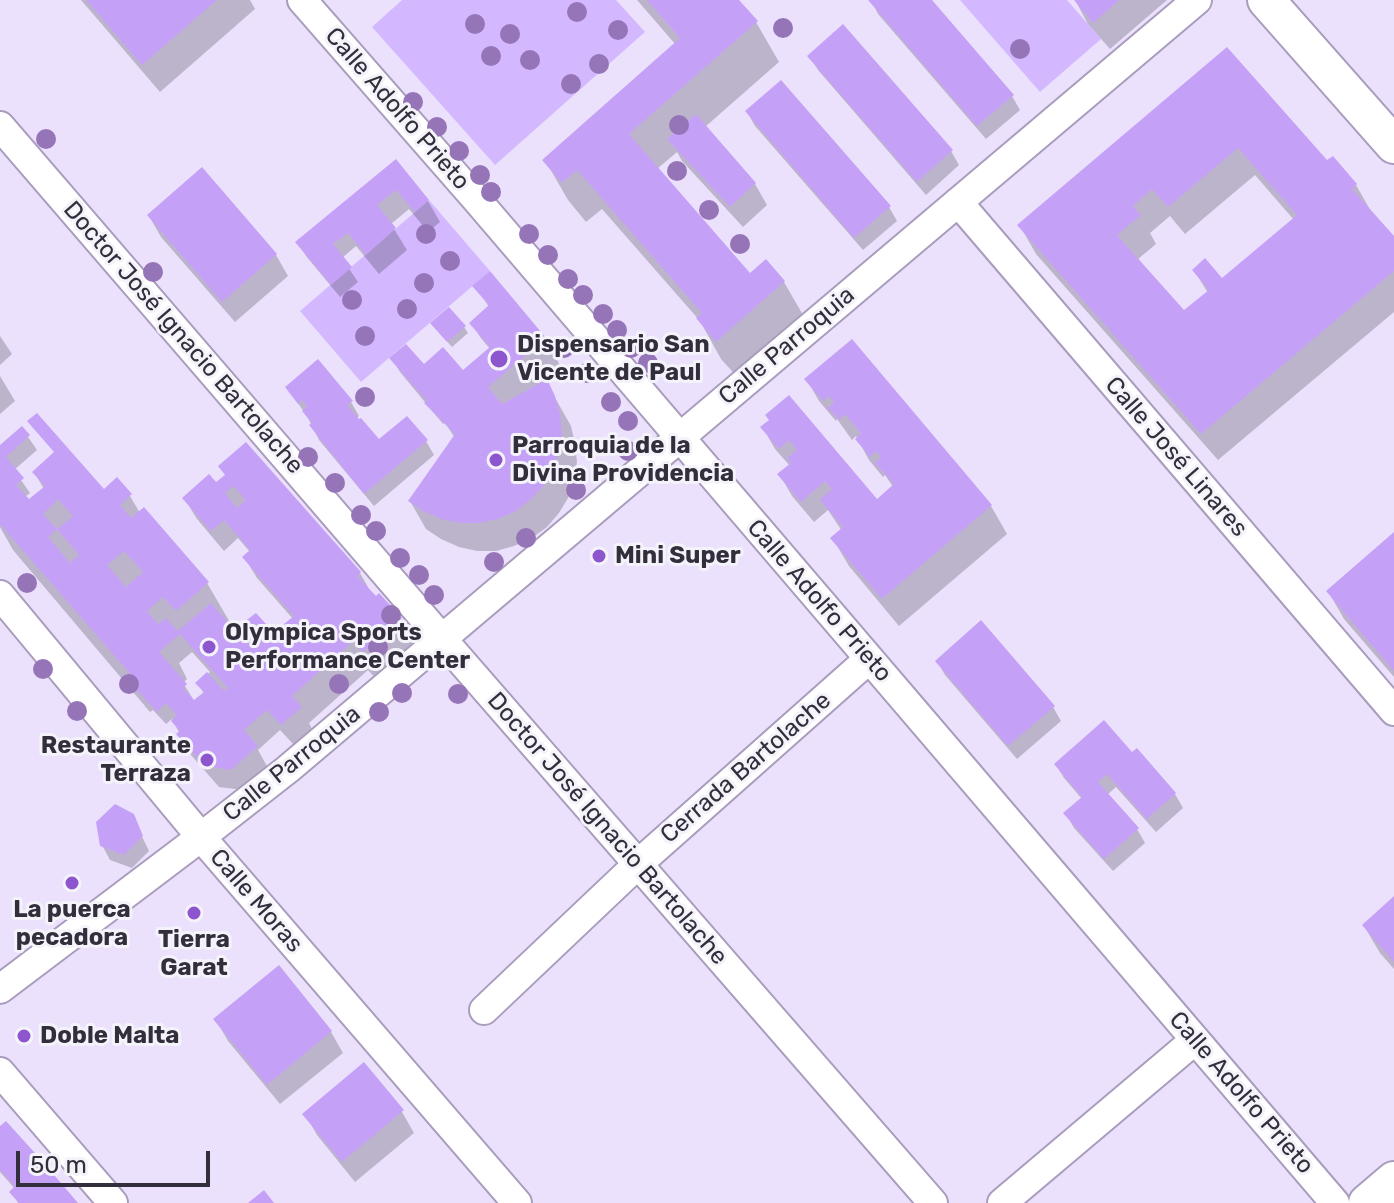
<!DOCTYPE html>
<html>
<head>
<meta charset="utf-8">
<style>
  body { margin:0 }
  #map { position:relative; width:1394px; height:1203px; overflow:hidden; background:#ece1fd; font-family:Rubik,sans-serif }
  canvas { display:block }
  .scale { position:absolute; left:16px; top:1151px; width:194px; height:36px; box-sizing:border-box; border:4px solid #332e3b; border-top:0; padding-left:10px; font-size:24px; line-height:28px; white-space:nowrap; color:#332e3b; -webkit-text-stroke:6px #f5f3fa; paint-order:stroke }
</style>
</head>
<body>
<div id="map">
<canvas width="1394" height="1203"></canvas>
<div class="scale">50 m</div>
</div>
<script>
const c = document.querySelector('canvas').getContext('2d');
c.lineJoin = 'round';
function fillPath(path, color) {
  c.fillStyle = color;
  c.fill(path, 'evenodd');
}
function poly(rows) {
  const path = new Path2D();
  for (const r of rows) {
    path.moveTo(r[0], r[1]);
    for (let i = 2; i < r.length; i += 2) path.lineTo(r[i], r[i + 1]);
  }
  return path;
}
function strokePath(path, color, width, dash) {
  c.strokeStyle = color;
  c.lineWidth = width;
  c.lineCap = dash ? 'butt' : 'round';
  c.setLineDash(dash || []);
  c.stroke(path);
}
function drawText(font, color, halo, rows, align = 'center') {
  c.font = font + ' Rubik,sans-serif';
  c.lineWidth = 6;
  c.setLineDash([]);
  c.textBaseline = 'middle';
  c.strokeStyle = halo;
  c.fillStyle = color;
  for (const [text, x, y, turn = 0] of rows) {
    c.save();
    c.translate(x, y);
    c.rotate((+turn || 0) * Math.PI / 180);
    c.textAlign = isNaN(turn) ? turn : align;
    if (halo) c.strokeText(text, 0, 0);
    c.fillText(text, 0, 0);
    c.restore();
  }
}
fillPath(poly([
  [402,0,616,0,645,32,495,165,372,27],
  [960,0,1067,0,1101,39,1040,92],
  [429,200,490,271,361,382,300,311]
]), '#d4b8ff');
fillPath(poly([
  [81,0,250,0,255,9,160,92],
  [637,0,736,0,756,22,779,62,705,127,755,184,767,205,743,227,682,161,677,152,657,169,750,275,784,282,807,322,740,380,721,359,700,321,602,209,586,222,568,200,545,160,676,45],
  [871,0,929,0,1012,96,1020,110,986,139,878,14],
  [1075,0,1167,0,1110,49,1088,24],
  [1227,50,1327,163,1356,185,1372,213,1394,239,1394,312,1218,460,1036,254,1020,226],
  [1255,175,1294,220,1222,281,1194,270,1208,293,1184,313,1137,260,1156,244,1150,233,1170,216,1185,234],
  [810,56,951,151,959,165,926,195,818,70],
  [747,112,889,207,897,221,863,250,755,126],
  [395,161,428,201,440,222,428,232,409,209,391,224,407,250,379,274,356,246,342,258,358,282,340,297,306,256,298,242],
  [202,170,276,255,288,276,235,322,161,237,149,216],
  [475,286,545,339,561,367,545,380,571,426,575,444,577,462,574,480,568,498,559,513,547,527,532,538,514,546,496,551,477,551,459,547,441,539,426,529,410,501,455,438,445,423,443,424,400,372,392,359,424,367,463,373,490,349,480,337,472,323,489,307],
  [464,327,468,333,452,347,436,329],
  [0,336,12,354,0,365],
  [852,341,991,506,1007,534,899,626,849,566,833,539,842,531,828,510,814,522,792,496,780,475,790,466,775,449,763,428,771,421,877,501,893,487,885,475,883,477,869,460,856,436,852,440,837,419,836,421,819,401,807,380],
  [0,376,15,401,0,414],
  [287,388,351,402,359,416,356,419,379,442,426,441,434,455,374,506,319,440,307,416],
  [22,428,37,450,14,470,30,493,25,497,29,502,44,489,34,472,103,492,130,496,140,513,207,583,238,636,248,649,253,633,247,623,276,639,289,628,293,619,257,578,244,557,250,552,238,538,224,551,197,519,184,498,216,485,226,476,220,467,301,507,360,573,373,596,400,619,423,659,387,691,368,670,309,723,312,729,294,745,280,730,258,750,268,768,243,790,219,787,191,755,172,719,166,724,153,710,150,712,13,550,0,527,0,448],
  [192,652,210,672,198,683,204,694,195,702,183,683,187,679,179,663],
  [1394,534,1394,677,1344,619,1328,591],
  [937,661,1053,707,1061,721,1017,759,945,675],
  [1136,751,1175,794,1183,808,1156,832,1116,787,1107,795,1137,829,1145,843,1113,871,1074,828,1066,814,1082,799,1064,778,1056,765,1132,755],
  [132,816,149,851,132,868,110,860,102,845],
  [1394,899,1394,969,1380,953,1364,926],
  [216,1020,331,1032,343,1053,280,1104,228,1041],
  [402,1112,414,1133,355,1182,317,1135,305,1114],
  [0,1129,75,1203,18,1203,12,1192,15,1189,0,1172]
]), '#0003');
fillPath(poly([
  [86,0,217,0,142,65],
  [647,0,739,0,758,21,629,134,750,273,766,259,785,281,716,342,696,318,702,313,577,170,562,183,542,160,680,38],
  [868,0,932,0,1014,95,977,126],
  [1074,0,1119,0,1093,23],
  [843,24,953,150,917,182,807,56],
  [1227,47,1327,160,1333,156,1357,184,1352,189,1394,236,1394,271,1201,434,1017,225],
  [1238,148,1297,215,1222,278,1205,258,1192,270,1209,290,1184,310,1117,235,1141,215,1133,206,1152,189,1168,207],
  [781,80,891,206,854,238,745,111],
  [696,114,756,183,730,207,667,139],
  [396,159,429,200,415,212,396,190,377,205,396,228,366,255,348,233,333,244,352,267,331,285,295,242],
  [202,167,277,254,222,302,147,215],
  [490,271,546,338,488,387,502,404,547,379,555,396,560,414,562,433,559,451,553,469,544,485,531,499,516,511,498,519,479,523,460,523,441,519,423,511,408,501,455,434,424,403,427,401,389,358,406,344,424,364,443,347,463,370,490,347,469,323,489,305,472,286],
  [449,307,466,326,447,342,430,323],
  [852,339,992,505,882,599,830,538,843,527,820,500,832,489,825,481,801,502,777,474,791,463,787,458,797,450,789,440,779,449,760,427,769,420,765,415,789,395,877,499,894,484,875,463,881,457,876,451,870,457,855,439,861,433,845,414,839,420,828,408,834,402,829,396,823,401,804,379],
  [318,359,353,401,347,405,359,419,361,418,379,439,407,416,428,440,364,494,309,425,312,423,302,411,307,406,302,400,298,404,285,387],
  [37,413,104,489,117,477,132,494,120,505,131,518,144,507,209,582,176,611,163,597,147,611,158,624,166,618,178,631,211,603,243,640,252,631,244,622,256,613,277,636,287,627,284,624,294,616,242,557,250,550,224,520,211,531,182,498,209,474,216,482,225,475,218,466,246,442,361,572,357,576,376,596,379,593,402,618,363,652,353,641,292,696,302,707,281,725,267,710,244,730,258,746,231,770,205,766,176,734,180,731,171,721,177,715,166,703,157,712,136,689,140,685,0,524,0,445,22,426,30,435,6,457,24,478,16,485,29,499,45,486,32,472,54,452,27,421],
  [233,486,246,500,237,508,225,493],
  [58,499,73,516,57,529,43,514],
  [57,529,79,555,70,563,48,537],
  [124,551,143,572,126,587,107,565],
  [180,634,228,688,224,691,207,672,195,683,204,692,194,700,183,688,187,684,159,652],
  [1394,532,1394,671,1326,591],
  [981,620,1055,706,1008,746,935,661],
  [1104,720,1132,752,1137,748,1176,793,1147,819,1107,774,1098,782,1139,828,1104,859,1063,813,1082,797,1054,764],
  [115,804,134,814,143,836,124,855,100,846,96,822],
  [1394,896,1394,962,1362,925],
  [279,965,332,1031,267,1085,213,1019],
  [364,1062,404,1110,342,1162,302,1114],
  [6,1121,43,1162,78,1203,19,1203,9,1192,15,1186,0,1170,0,1126],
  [264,1190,274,1203,248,1203]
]), '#c4a0f7');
const minor = poly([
  [302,0,476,199,1335,1203],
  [0,126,442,639,933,1203],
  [958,202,1394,711],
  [0,595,201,837,517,1203],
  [0,989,201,837,288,769,1197,0],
  [484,1010,638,864,869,659],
  [0,1072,113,1203],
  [1002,1203,1195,1040]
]);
const major = poly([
  [1266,0,1394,145],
  [1367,1203,1394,1180]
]);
strokePath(minor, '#a99cbd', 32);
strokePath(major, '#a99cbd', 40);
strokePath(minor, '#fff', 28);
strokePath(major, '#fff', 36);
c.fillStyle = '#9674b8';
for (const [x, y] of [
  [577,12],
  [475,24],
  [783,28],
  [618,30],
  [510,34],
  [1020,49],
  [491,56],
  [530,60],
  [599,64],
  [571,84],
  [413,102],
  [679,125],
  [437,127],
  [46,139],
  [459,151],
  [677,171],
  [480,175],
  [491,192],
  [709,210],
  [426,234],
  [529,234],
  [740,244],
  [548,255],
  [450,261],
  [153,272],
  [568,279],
  [424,283],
  [583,295],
  [352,300],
  [407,309],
  [603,314],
  [617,330],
  [365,336],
  [564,348],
  [631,348],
  [648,363],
  [587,373],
  [365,397],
  [611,402],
  [628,421],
  [628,451],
  [308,457],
  [335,483],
  [576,490],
  [361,515],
  [376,531],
  [526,538],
  [400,558],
  [494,562],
  [419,575],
  [27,583],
  [434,595],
  [391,615],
  [378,647],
  [43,669],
  [129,684],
  [339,684],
  [402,693],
  [458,694],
  [77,711],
  [379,712]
]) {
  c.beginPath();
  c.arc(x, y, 10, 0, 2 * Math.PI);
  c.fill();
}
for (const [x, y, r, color] of [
  [499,359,10,"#8e56ce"],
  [496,460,8,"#8e56ce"],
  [599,556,8,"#8e56ce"],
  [209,647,8,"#8e56ce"],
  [207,760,8,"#8e56ce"],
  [72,883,8,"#8e56ce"],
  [194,913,8,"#8e56ce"],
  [24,1036,8,"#8e56ce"]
]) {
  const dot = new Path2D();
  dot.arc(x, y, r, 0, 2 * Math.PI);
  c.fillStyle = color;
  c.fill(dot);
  strokePath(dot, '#f5f3fa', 3);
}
drawText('24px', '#332e3b', '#f5f3fa', [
  ["Calle Adolfo Prieto",397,109,49],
  ["Doctor José Ignacio Bartolache",183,338,49],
  ["Calle Parroquia",787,346,-40],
  ["Calle José Linares",1176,457,49],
  ["Calle Adolfo Prieto",819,601,49],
  ["Calle Parroquia",292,764,-39],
  ["Cerrada Bartolache",746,768,-41],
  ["Doctor José Ignacio Bartolache",607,829,49],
  ["Calle Moras",256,901,49],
  ["Calle Adolfo Prieto",1241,1093,49]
]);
drawText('bold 24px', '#332e3b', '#f5f3fa', [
  ["Dispensario San",517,345],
  ["Vicente de Paul",517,373],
  ["Parroquia de la",512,446],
  ["Divina Providencia",512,474],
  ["Mini Super",615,556],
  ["Olympica Sports",225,633],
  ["Performance Center",225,661],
  ["Restaurante",191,746,"right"],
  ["Terraza",191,774,"right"],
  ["La puerca",72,910,"center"],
  ["pecadora",72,938,"center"],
  ["Tierra",194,940,"center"],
  ["Garat",194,968,"center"],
  ["Doble Malta",40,1036]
], 'left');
</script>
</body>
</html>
